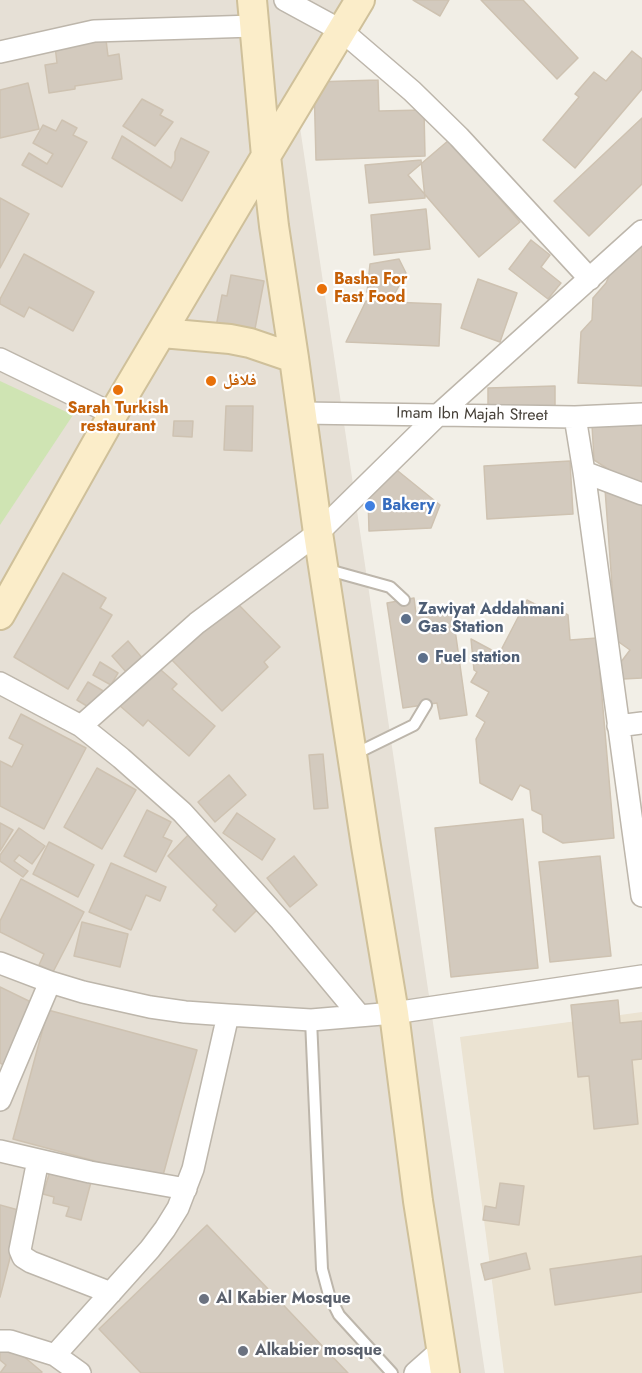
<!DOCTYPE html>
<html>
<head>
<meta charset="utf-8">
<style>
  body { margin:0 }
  canvas { display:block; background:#f2efe7 }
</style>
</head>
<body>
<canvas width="642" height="1373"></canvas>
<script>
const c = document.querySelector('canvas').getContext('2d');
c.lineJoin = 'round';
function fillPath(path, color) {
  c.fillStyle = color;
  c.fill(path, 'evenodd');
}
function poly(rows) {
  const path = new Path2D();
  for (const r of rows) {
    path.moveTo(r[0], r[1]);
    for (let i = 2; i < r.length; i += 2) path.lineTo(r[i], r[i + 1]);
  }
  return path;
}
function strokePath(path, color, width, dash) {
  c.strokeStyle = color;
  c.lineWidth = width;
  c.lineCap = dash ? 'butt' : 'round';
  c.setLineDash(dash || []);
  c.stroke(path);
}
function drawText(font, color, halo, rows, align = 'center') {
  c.font = font + ' Jost,"Noto Naskh Arabic",sans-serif';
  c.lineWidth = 4.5;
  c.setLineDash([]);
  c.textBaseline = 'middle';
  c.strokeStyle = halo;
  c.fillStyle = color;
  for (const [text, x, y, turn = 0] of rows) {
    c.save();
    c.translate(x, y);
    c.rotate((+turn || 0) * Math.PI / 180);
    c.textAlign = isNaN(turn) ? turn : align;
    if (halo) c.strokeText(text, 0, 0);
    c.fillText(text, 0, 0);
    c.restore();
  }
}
fillPath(poly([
  [0,0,361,0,297,107,485,1373,0,1373]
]), '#e6e0d6');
fillPath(poly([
  [642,1012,642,1373,504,1373,460,1037]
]), '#ebe3d2');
fillPath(poly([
  [0,381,73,415,0,525]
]), '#cfe4b3');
const building = poly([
  [413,0,449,0,440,16,413,0],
  [481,0,523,0,578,58,557,79,481,0],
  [106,40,108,56,119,54,122,79,75,86,75,89,49,93,45,65,57,63,55,46,106,40],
  [632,51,642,59,642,89,575,168,543,140,579,97,575,94,594,72,606,81,632,51],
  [378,80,379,111,424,110,425,156,316,160,314,82,378,80],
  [28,83,39,129,0,138,0,90,28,83],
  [142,99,163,110,160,115,173,122,155,146,123,126,142,99],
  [642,118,642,184,589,236,554,201,642,118],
  [62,120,77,128,73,135,87,142,62,187,22,165,29,153,47,164,53,154,33,143,43,125,56,131,62,120],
  [122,136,171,168,175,160,175,152,181,138,209,152,182,201,112,158,122,136],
  [449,140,520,222,479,257,408,175,449,140],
  [421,160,425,198,369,203,365,165,421,160],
  [0,198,29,214,0,268,0,198],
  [426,209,430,249,374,255,371,215,426,209],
  [531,240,550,255,541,267,561,283,548,299,509,269,531,240],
  [642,241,642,386,578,383,581,332,592,320,593,298,606,283,612,269,642,241],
  [24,254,94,292,73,331,29,307,24,317,0,304,0,299,24,254],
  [399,259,406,273,394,295,367,292,370,264,399,259],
  [231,275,264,281,254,334,216,327,222,295,227,296,231,275],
  [478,279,517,293,500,342,461,328,478,279],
  [366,301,441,304,439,346,346,342,366,301],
  [555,386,555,408,488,410,488,388,555,386],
  [226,406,253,406,252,451,224,450,226,406],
  [174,421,193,421,192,437,173,436,174,421],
  [642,423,642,678,623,679,621,662,630,650,616,640,605,489,625,480,594,460,592,425,642,423],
  [570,461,573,514,487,519,484,466,570,461],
  [393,467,440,505,431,528,369,531,368,497,393,467],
  [63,573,106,598,100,608,112,615,68,689,14,657,63,573],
  [414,598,416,614,452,608,467,715,440,719,437,703,403,708,387,603,414,598],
  [233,599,280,647,264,662,268,667,222,711,167,655,233,599],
  [527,600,548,611,559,610,568,615,570,640,597,638,614,838,563,843,543,832,542,815,532,810,530,790,520,785,512,800,480,783,476,739,485,722,476,716,489,692,471,682,477,672,474,670,471,639,499,654,527,600],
  [128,641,143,659,127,673,112,656,128,641],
  [100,662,118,673,111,685,93,675,100,662],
  [154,664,177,684,172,689,215,726,189,756,148,720,143,726,119,705,154,664],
  [88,682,105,692,95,711,77,700,88,682],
  [21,714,86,748,44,829,0,806,0,761,12,767,23,745,9,738,21,714],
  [323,754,328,808,314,809,309,755,323,754],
  [97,768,136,790,102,849,64,827,97,768],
  [229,775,246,795,215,822,198,802,229,775],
  [147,810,171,822,163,837,172,841,156,872,124,856,147,810],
  [237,813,275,839,262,860,223,833,237,813],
  [523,819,538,968,451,977,435,828,523,819],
  [0,823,13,830,0,851,0,823],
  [19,828,45,846,32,864,19,855,14,861,28,871,23,877,0,861,0,855,19,828],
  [192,831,264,903,235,932,213,910,217,905,168,856,192,831],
  [49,842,94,865,78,897,33,874,49,842],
  [294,856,317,885,290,907,267,878,294,856],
  [600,856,611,956,550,962,539,862,600,856],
  [111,863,166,887,160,901,146,895,131,930,89,912,111,863],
  [21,879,84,912,53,972,39,965,44,954,0,932,0,921,21,879],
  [82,922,128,934,120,967,74,956,82,922],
  [0,987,35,1004,5,1066,0,1063,0,987],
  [618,1000,620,1023,642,1021,642,1059,632,1060,638,1124,594,1129,589,1076,578,1077,571,1005,618,1000],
  [48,1010,197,1050,162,1179,13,1139,48,1010],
  [50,1171,91,1182,81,1220,66,1216,69,1207,53,1203,54,1197,43,1194,50,1171],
  [500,1183,524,1186,519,1225,483,1220,485,1206,496,1208,500,1183],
  [0,1205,22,1211,0,1297,0,1205],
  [207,1225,250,1270,348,1373,141,1373,99,1329,207,1225],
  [526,1253,530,1269,485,1280,481,1264,526,1253],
  [642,1256,642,1292,555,1305,550,1269,642,1256],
  [8,1343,42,1372,41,1373,0,1373,6,1365,0,1360,0,1352,8,1343]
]);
fillPath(building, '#d3cabe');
strokePath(building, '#cec2b1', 1.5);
const service = poly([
  [325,569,390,587,404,600],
  [355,754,414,725,426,705],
  [311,1020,322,1269,329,1295,339,1315,392,1373]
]);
const minor = poly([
  [285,0,342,31,412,91,459,137,590,279],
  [0,52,94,31,254,26],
  [0,359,113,414],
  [301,413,575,417,642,414],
  [575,417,584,472,642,896],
  [584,472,642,494],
  [0,683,81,726,121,758,182,812,281,921,360,1016],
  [81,726,197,623,318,533,438,415,642,231],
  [618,726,642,723],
  [0,963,50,982,83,992,150,1007,185,1012,228,1015,311,1020,394,1013,642,976],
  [0,1100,50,982],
  [0,1151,90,1172,186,1189],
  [38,1160,20,1250,23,1257,31,1262,111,1293],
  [0,1341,10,1341,55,1355,80,1373],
  [55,1355,150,1249,165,1229,178,1208,193,1169,228,1015],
  [415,1373,441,1350]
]);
const secondary = poly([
  [252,0,266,156,274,226,294,358,318,533,366,846,394,1013,418,1201,445,1373],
  [162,333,230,339,250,343,294,358],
  [0,615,113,414,266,156,360,0]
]);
strokePath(service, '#bdb6ab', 14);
strokePath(minor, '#bdb6ab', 24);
strokePath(secondary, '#cfc09a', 32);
strokePath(service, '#fff', 10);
strokePath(minor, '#fff', 21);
strokePath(secondary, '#fbedc9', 28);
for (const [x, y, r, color] of [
  [322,289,6,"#e8710a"],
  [211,381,6,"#e8710a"],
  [118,390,6,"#e8710a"],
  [370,506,6,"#3f7fe0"],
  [406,619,6,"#5c6f8a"],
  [423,658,6,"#5c6f8a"],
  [204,1299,6,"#6b7280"],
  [243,1351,6,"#6b7280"]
]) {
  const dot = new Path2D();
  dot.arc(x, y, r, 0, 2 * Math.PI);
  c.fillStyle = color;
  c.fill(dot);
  strokePath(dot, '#fff', 2);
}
drawText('bold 16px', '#c56008', '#fff', [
  ["Basha For",334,280],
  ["Fast Food",334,298],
  ["فلافل",223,381],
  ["Sarah Turkish",118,409,"center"],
  ["restaurant",118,427,"center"]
], 'left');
drawText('16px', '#453f37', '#fff', [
  ["Imam Ibn Majah Street",472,415,1]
]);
drawText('bold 16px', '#366cbe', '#fff', [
  ["Bakery",382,506]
], 'left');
drawText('bold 16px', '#4e5e75', '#fff', [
  ["Zawiyat Addahmani",418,610],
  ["Gas Station",418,628],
  ["Fuel station",435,658]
], 'left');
drawText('bold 16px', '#5b616d', '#fff', [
  ["Al Kabier Mosque",216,1299],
  ["Alkabier mosque",255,1351]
], 'left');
</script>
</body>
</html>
